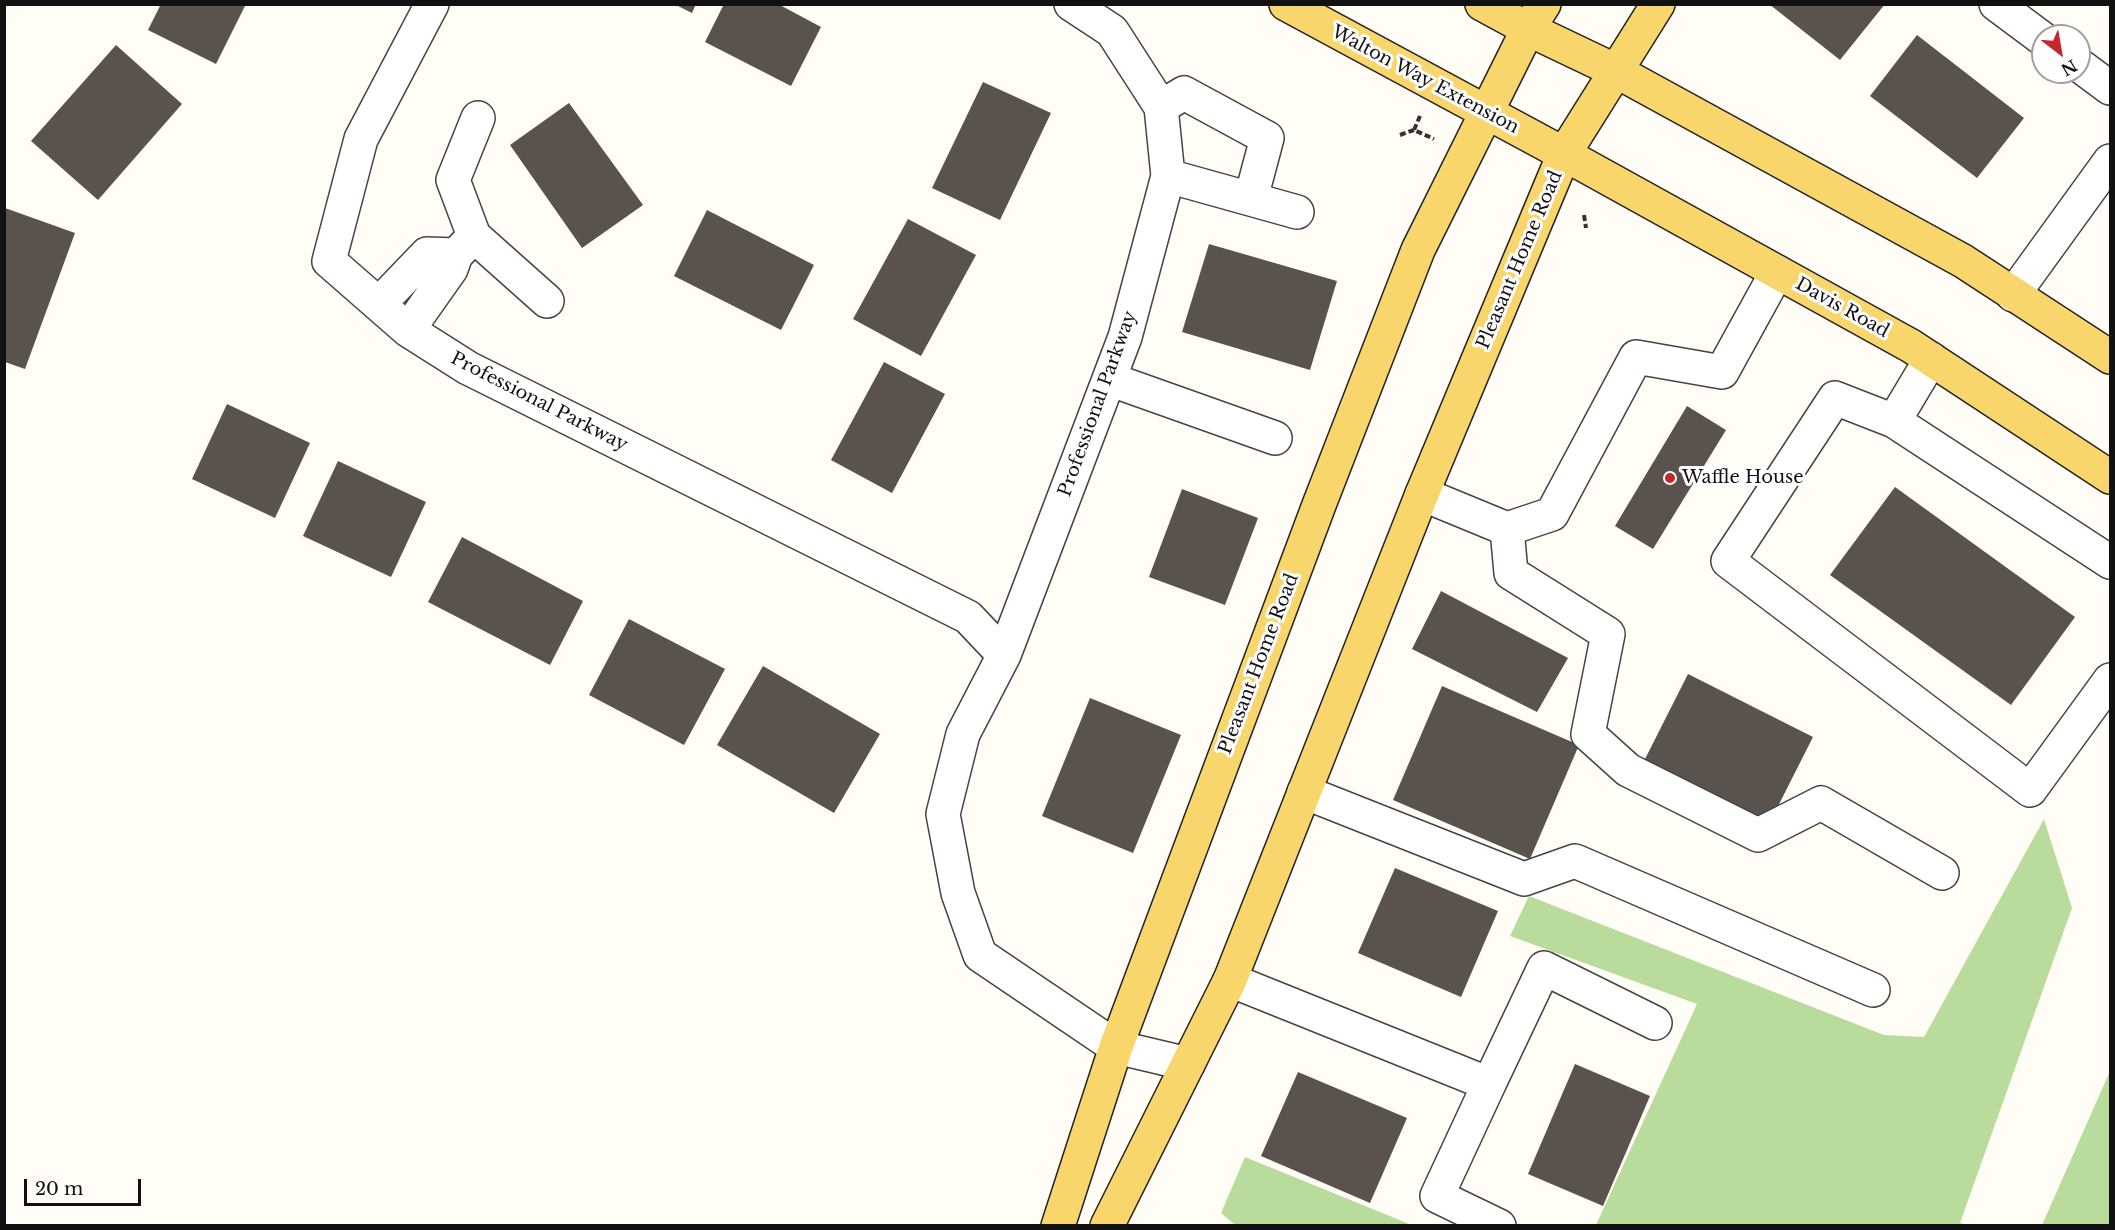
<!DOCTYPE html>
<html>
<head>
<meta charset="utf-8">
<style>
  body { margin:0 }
  #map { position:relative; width:2115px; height:1230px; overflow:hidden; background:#fffdf5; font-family:"Libre Baskerville",serif }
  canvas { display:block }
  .frame { position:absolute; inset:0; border:6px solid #111; pointer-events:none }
  .north { position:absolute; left:2031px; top:24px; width:60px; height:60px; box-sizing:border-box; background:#fff; border:2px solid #a0a0a0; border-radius:50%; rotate:149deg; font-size:16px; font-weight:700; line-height:24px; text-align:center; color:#111 }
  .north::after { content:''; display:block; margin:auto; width:21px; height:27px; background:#c4262e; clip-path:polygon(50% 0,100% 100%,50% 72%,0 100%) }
  .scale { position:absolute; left:24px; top:1179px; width:117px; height:27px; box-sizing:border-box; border:3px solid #111; border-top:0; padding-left:8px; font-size:18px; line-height:21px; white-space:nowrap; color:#111; -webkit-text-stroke:4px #fff; paint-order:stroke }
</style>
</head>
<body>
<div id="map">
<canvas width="2115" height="1230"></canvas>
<div class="frame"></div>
<div class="north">N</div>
<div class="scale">20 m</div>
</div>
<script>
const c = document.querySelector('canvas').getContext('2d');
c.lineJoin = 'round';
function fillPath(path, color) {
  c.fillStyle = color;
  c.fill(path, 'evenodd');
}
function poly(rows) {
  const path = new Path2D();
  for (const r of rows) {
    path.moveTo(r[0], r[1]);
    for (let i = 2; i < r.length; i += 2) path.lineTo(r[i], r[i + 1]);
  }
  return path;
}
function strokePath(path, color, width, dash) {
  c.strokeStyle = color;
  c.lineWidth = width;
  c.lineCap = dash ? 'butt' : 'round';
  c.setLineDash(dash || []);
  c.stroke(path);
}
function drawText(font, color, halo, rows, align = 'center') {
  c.font = font + ' "Libre Baskerville",serif';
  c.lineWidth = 6;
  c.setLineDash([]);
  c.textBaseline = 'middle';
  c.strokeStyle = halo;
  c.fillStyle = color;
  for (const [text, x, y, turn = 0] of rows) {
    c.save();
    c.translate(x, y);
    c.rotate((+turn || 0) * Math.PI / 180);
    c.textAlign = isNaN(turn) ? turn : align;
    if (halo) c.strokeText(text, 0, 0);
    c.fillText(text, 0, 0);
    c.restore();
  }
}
fillPath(poly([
  [2044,819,2072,908,1960,1223,1967,1225,1596,1225,1697,1004,1510,936,1529,896,1884,1035,1924,1037],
  [2110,1071,2110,1225,2042,1225],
  [1245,1157,1402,1221,1411,1225,1235,1225,1221,1213]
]), '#b9dc9c');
fillPath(poly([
  [161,4,246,4,216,64,148,30],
  [674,4,696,4,692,13],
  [724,4,778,4,821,27,791,86,705,42],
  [1769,4,1885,4,1840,60],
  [1917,35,2024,118,1977,178,1870,96],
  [116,45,182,104,98,200,31,141],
  [983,82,1051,113,1000,220,932,188],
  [569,103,643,205,582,248,510,145],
  [5,208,75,233,25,369,5,362],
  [707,210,814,265,781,330,674,276],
  [908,219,976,255,921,356,853,319],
  [1209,244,1337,281,1310,370,1182,332],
  [884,362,945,394,892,493,831,460],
  [227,404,310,443,275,518,192,479],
  [1687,406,1726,430,1653,549,1615,526],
  [338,461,426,502,391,577,303,536],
  [1895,487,2075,617,2011,705,1830,575],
  [1182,489,1258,518,1225,605,1149,577],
  [462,537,583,601,550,665,428,602],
  [1441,591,1568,658,1537,712,1412,649],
  [629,619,725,669,684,745,589,695],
  [763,666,880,734,834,813,717,745],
  [1688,674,1813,737,1769,824,1644,761],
  [1442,686,1579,745,1530,859,1393,800],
  [1090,698,1181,735,1133,853,1042,816],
  [1395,868,1498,911,1461,997,1358,953],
  [1575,1064,1650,1096,1603,1206,1528,1174],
  [1298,1072,1407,1118,1370,1203,1261,1156]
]), '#5a524d');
const minor = poly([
  [432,4,361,139,329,261,408,330,468,368,968,617,1004,655],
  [1071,4,1112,31,1161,107,1168,176,1125,337,1004,655,963,734,943,814,958,893,980,955,1116,1047,1188,1064],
  [1996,4,2043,39],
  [2079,65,2110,88],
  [1161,107,1184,93,1267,138,1251,198],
  [478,118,453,180,474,236,547,301],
  [1168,176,1297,212],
  [2013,295,2110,161],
  [379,304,427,254,456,255],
  [408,330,451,269,456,255,474,236],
  [1109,379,1275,438],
  [1894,421,1931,359],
  [1422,494,1507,529,1552,514,1636,357,1722,372,1777,272],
  [1507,529,1511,573,1608,634,1588,734,1628,770,1758,835,1821,803,1942,873],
  [2110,562,1894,421,1835,398,1728,561,2030,790,2110,680],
  [1304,792,1524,879,1575,861,1873,990],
  [1230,980,1489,1084,1437,1196,1499,1226],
  [1489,1084,1544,968,1655,1023]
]);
const major = poly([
  [1286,4,1564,154,1911,346,2110,477],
  [1482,4,1528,29,1616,71,1963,261,2110,357],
  [1058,1226,1116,1047,1319,505,1418,250,1528,29,1544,4],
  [1107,1226,1230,980,1422,494,1564,154,1658,4]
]);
strokePath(minor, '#444', 36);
strokePath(major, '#222', 36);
strokePath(poly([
  [1420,116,1414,130,1434,139],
  [1400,135,1414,130],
  [1584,215,1586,228]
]), '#333', 4, [6, 3]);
strokePath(minor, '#fff', 33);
strokePath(major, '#f9d66b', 33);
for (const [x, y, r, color] of [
  [1670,478,6,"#c4262e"]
]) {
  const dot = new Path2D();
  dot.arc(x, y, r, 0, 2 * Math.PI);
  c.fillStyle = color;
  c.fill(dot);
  strokePath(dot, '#fff', 2);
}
drawText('18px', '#111', '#fff', [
  ["Walton Way Extension",1425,80,28],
  ["Pleasant Home Road",1520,260,-67],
  ["Davis Road",1842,308,29],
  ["Professional Parkway",539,402,27],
  ["Professional Parkway",1098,404,-70],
  ["Pleasant Home Road",1259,664,-69]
]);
drawText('18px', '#111', '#fff', [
  ["Waffle House",1682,478]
], 'left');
</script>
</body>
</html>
